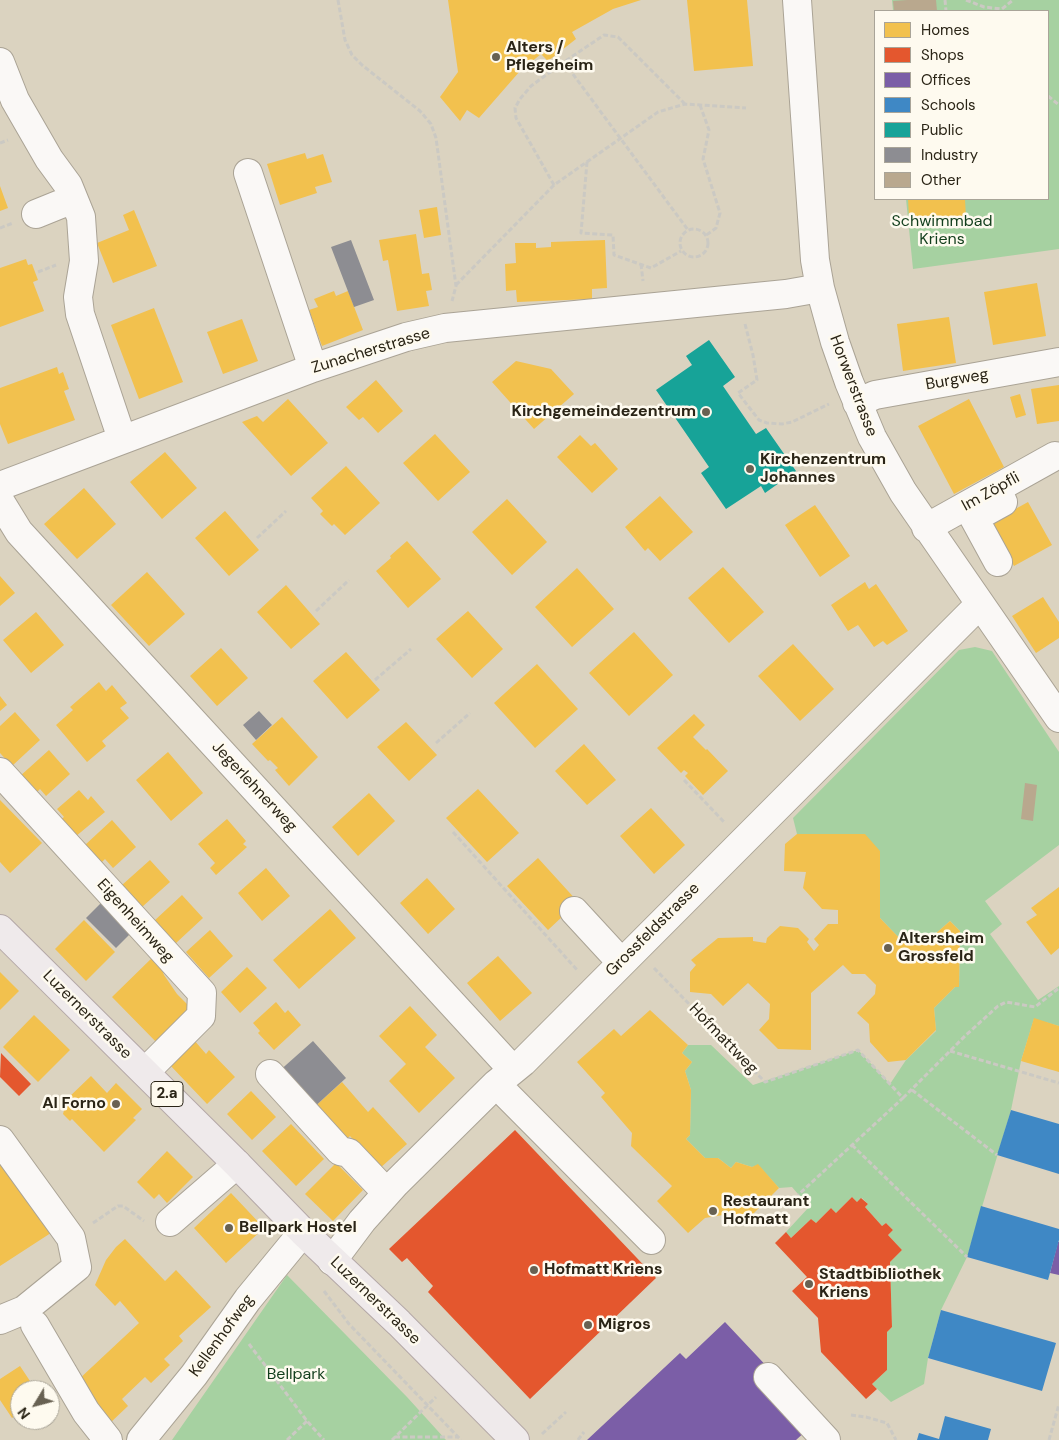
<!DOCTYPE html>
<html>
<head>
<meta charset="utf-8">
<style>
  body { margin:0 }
  #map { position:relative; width:1059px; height:1440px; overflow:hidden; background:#dbd3c0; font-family:"DM Sans",sans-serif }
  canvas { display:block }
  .legend { position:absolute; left:874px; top:10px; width:175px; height:190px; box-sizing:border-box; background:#fefaef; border:1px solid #a9a498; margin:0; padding:6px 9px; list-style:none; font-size:15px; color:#2a2416 }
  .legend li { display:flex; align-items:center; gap:10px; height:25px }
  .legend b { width:25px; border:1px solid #a9a498 }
  .north { position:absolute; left:10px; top:1380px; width:50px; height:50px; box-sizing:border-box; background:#fefaef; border:1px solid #a9a498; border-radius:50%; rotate:233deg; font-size:14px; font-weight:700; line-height:20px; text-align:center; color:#2a2416 }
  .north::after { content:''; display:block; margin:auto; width:18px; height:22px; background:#686152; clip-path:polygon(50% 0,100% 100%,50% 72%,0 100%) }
</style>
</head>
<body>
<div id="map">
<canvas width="1059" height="1440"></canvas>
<ul class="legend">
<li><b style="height:14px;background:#f2c14e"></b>Homes</li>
<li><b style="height:14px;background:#e4572e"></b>Shops</li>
<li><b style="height:14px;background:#7b5ea7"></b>Offices</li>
<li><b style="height:14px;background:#3f88c5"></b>Schools</li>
<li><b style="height:14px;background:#17a398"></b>Public</li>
<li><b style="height:14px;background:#8d8d92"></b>Industry</li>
<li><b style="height:14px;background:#b9a88e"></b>Other</li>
</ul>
<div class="north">N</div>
</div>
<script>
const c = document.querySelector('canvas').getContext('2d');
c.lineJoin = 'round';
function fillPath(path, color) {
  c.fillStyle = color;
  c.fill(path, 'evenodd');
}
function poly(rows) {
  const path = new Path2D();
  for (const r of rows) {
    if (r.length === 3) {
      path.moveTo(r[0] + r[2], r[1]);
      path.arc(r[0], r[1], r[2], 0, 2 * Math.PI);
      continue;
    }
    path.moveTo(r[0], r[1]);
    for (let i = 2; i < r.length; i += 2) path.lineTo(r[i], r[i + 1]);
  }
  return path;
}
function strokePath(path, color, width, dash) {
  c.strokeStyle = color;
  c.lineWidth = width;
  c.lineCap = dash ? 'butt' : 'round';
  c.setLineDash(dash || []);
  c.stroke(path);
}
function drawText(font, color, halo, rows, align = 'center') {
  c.font = font + ' "DM Sans",sans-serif';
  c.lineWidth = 5;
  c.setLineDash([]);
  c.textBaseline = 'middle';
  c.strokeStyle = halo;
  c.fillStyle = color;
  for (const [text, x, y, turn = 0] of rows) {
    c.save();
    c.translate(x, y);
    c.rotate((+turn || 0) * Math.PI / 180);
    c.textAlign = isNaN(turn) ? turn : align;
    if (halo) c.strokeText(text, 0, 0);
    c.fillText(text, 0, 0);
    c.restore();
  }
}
fillPath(poly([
  [892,0,1059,0,1059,249,913,269,906,199,1048,199,1048,11,893,11],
  [975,647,992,651,1059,752,1059,845,985,901,1002,924,990,934,1038,1000,1059,986,1059,1026,1034,1019,1021,1061,1011,1110,967,1257,941,1310,928,1358,924,1384,891,1402,872,1384,887,1370,887,1332,892,1327,890,1262,902,1250,888,1235,893,1230,886,1223,882,1226,865,1207,868,1204,862,1198,857,1202,852,1197,836,1213,831,1208,816,1223,811,1219,791,1238,786,1232,809,1207,792,1187,779,1188,758,1165,752,1167,736,1162,731,1168,718,1158,705,1158,686,1139,690,1135,691,1090,685,1071,692,1062,682,1053,688,1045,711,1045,753,1085,858,1050,890,1084,906,1060,936,1031,934,1008,955,987,959,987,960,931,950,921,926,942,904,943,880,918,880,851,797,834,793,818,959,650],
  [287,1275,407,1397,446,1440,172,1440]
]), '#a6d1a1');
fillPath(poly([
  [448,0,641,0,613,9,572,32,576,39,548,61,541,54,520,71,479,118,467,110,460,121,440,97,458,72],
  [687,0,747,0,753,66,694,71],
  [305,153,307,159,323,154,332,182,315,187,317,193,280,205,267,164],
  [0,186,8,208,0,211],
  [908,199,965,199,966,218,925,220,925,216,909,217],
  [437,207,441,235,424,238,419,210],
  [134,210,157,266,113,283,97,243,129,230,123,215],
  [416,234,422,274,429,273,432,290,426,291,429,306,397,311,388,260,383,261,379,240],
  [605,240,607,288,592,289,592,299,517,302,516,290,506,291,505,264,516,263,515,243,536,243,536,248,551,247,551,242],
  [26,259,28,265,32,264,38,280,33,282,44,311,0,327,0,268],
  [1037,283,1046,336,993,345,984,292],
  [334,291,336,296,348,291,363,330,322,346,309,310,318,307,314,299],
  [154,308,183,382,139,399,111,325],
  [949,317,956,363,903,371,897,324],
  [242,319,258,361,223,374,207,332],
  [516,361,551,369,574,394,534,429,492,382],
  [57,367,59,374,63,372,69,389,64,391,75,420,8,444,0,424,0,388],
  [376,380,403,411,378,433,363,417,359,420,346,407],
  [1059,385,1059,421,1037,424,1031,389],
  [1020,394,1026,415,1016,418,1010,397],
  [288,399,328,443,291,476,242,422,257,416,263,422],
  [969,399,1004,467,954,494,918,426],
  [435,434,470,472,438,501,403,463],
  [580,435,591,446,595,443,618,469,592,493,557,457],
  [165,452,197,488,162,519,130,482],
  [346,466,380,503,345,535,334,524,332,526,320,514,323,511,311,498],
  [84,488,116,524,77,559,44,524],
  [660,496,693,532,660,561,648,548,645,551,625,527],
  [507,499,547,542,512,575,472,532],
  [1028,502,1052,545,1014,566,990,523],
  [815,505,850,556,820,577,785,525],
  [225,511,259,550,229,576,195,538],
  [407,541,441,579,408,608,376,571,391,558,390,556],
  [723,567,764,612,729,643,688,598],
  [577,568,614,609,572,647,535,607],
  [147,572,185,614,149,646,111,605],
  [0,576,15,593,0,606],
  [865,582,869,589,876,584,908,631,887,645,883,641,874,647,858,625,848,631,831,605],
  [286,585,320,624,291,649,257,612],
  [1043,597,1059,622,1059,638,1036,653,1012,616],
  [468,611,503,649,472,678,436,639],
  [36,612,64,645,31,673,3,640],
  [634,632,673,675,629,716,589,673],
  [793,644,834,689,800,721,758,676],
  [221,648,248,678,217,706,190,676],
  [346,652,380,690,347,719,313,681],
  [537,664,578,709,535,748,494,703],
  [99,682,106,691,112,685,127,703,120,708,129,718,102,741,106,746,87,762,56,725,73,710,70,707],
  [0,696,7,705,0,711],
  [15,712,40,740,12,766,0,753,0,726],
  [694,714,705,725,693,737,706,750,707,749,728,771,703,795,685,776,688,773,684,770,681,773,657,748],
  [282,717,318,757,289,786,275,770,278,768,270,760,268,761,252,744],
  [406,722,437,755,409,781,377,747],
  [584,744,616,780,587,805,555,771],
  [49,750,70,774,46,796,40,789,35,794,19,777],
  [168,752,203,793,171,821,136,780],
  [478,789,519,833,487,862,446,818],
  [79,790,88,800,91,796,105,812,75,837,60,820,64,817,57,809],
  [369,793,395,821,358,856,332,827],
  [0,800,42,843,10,873,0,862],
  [651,808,685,845,654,874,620,836],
  [227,819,246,841,243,844,247,847,216,875,210,868,215,863,198,844],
  [112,820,136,847,113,868,105,859,101,863,85,845],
  [797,834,865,834,880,851,880,918,904,943,926,942,950,921,960,931,959,987,955,987,934,1008,936,1030,906,1060,888,1062,870,1042,869,1024,857,1013,875,994,876,985,865,974,852,974,843,965,811,993,811,1050,778,1049,759,1030,769,1019,770,1004,748,983,723,1006,711,994,690,992,690,972,696,965,691,960,718,938,753,937,753,941,766,943,767,938,780,926,798,928,809,939,807,942,814,951,819,945,814,939,828,924,838,924,838,910,822,909,803,888,806,872,784,871,785,844],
  [538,858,578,902,548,930,507,886],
  [150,860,170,882,142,907,122,885],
  [266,868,290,896,262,921,238,893],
  [427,878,455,909,428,934,400,903],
  [1059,887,1059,948,1051,955,1026,922,1037,915,1031,908],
  [182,895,203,918,175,944,154,921],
  [330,909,356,938,299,989,273,960],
  [84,920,115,952,86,981,55,949],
  [210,930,233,956,209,978,186,952],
  [156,954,164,975,177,994,192,1009,160,1046,112,997],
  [498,956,532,993,500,1021,467,983],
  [247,967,267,988,240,1013,221,992],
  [0,972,19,991,0,1010],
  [276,1002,285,1013,288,1010,301,1025,274,1050,258,1033,260,1031,253,1023],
  [410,1006,437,1035,425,1047,455,1078,419,1113,389,1081,406,1064,379,1036],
  [650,1010,688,1045,682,1053,692,1062,685,1071,691,1090,690,1135,686,1139,705,1158,718,1158,731,1168,736,1162,752,1167,758,1164,779,1188,751,1216,729,1214,705,1218,688,1233,657,1201,672,1186,631,1146,632,1133,601,1097,605,1093,577,1062,614,1029,621,1036],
  [34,1015,70,1050,38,1082,3,1047],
  [1034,1018,1059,1026,1059,1072,1021,1061],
  [194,1040,206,1054,209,1050,235,1077,207,1104,169,1064],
  [91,1076,107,1093,116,1083,142,1109,133,1118,136,1120,104,1152,72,1119,70,1121,63,1114,67,1099],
  [342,1082,368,1112,373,1107,407,1144,379,1169,350,1136,341,1144,311,1110],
  [251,1091,276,1117,252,1140,227,1114],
  [291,1124,324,1159,296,1186,262,1151],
  [0,1144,57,1229,0,1266],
  [167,1151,193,1177,167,1203,159,1194,154,1199,137,1182],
  [336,1163,363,1190,333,1221,305,1194],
  [231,1193,264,1228,226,1263,194,1228],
  [125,1239,165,1281,176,1270,211,1307,179,1336,183,1341,164,1359,170,1365,151,1383,145,1377,122,1399,128,1406,109,1424,77,1381,139,1323,120,1301,115,1306,95,1285,106,1260,116,1247],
  [20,1366,36,1390,20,1390,20,1413,12,1418,0,1400,0,1379]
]), '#f2c14e');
fillPath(poly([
  [1,1053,31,1084,19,1096,0,1077],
  [515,1130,656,1278,530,1399,428,1292,433,1286,407,1258,402,1262,389,1249],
  [852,1197,857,1202,861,1198,868,1204,865,1207,882,1226,886,1223,893,1230,888,1235,902,1250,890,1262,892,1327,887,1332,887,1370,872,1384,877,1389,866,1399,821,1352,818,1318,792,1291,807,1277,775,1243,786,1232,791,1238,811,1219,816,1223,831,1208,836,1213]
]), '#e4572e');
fillPath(poly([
  [1058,1242,1059,1242,1059,1275,1050,1273],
  [725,1322,773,1373,807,1430,796,1440,587,1440,680,1353,686,1359]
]), '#7b5ea7');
fillPath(poly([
  [1011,1110,1059,1124,1059,1174,997,1155],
  [981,1206,1059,1229,1059,1240,1048,1280,967,1257],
  [941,1310,1056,1343,1042,1391,928,1358],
  [945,1416,991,1429,988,1440,917,1440,919,1433,939,1439]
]), '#3f88c5');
fillPath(poly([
  [709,340,735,377,723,386,756,434,766,428,796,471,765,493,761,486,726,509,701,473,709,467,656,390,692,365,686,356]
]), '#17a398');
fillPath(poly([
  [351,240,374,300,354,307,331,247],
  [259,711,272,725,256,740,243,725],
  [105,899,135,929,116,948,86,918],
  [313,1041,346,1078,311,1110,277,1073]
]), '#8d8d92');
fillPath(poly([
  [907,0,936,0,937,11,894,11,893,1],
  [1025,783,1037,785,1033,821,1021,819]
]), '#b9a88e');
const minor = poly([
  [797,0,815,260,820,288,835,342,849,382,872,437,903,492,1059,718],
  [0,62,15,100,49,159,68,185,81,217,84,261,78,297,80,314,122,439],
  [248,173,313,368],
  [36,214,73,199],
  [857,403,875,395,1059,362],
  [0,486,313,368,406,337,445,328,786,294,820,288],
  [0,501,19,532,513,1070],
  [926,528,1055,456],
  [998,562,974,518,1003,502],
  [0,772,202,993,201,1016,145,1072],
  [574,911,621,962],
  [270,1074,340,1151,349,1153,387,1193],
  [496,1084,651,1240],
  [0,1140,71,1238,77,1267,24,1310,0,1320],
  [170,1222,237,1164],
  [332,1261,362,1221,396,1183,496,1084,523,1062,980,604],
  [35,1325,86,1412,108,1440],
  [768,1377,826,1440],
  [141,1440,194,1375,248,1299,303,1232]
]);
const major = poly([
  [0,929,237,1164,303,1232,399,1323,515,1440]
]);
strokePath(minor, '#aaa395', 30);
strokePath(major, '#b4a8a7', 30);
strokePath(poly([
  [338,0,345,40,352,55,362,65,420,111,431,124,436,138,456,286,452,301],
  [945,0,946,11],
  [966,0,984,7,1002,9,1013,0],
  [564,62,688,230],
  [1048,96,1059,105],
  [700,105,709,130,703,159,720,213,716,228,705,236],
  [0,143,8,140],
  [587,162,581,233,613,235,614,255,651,268,681,251],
  [554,185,516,118,515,108,520,99,531,86,564,62,604,35,618,37,685,104],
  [0,228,13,223],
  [694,243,14],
  [641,264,643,281],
  [38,272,56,265],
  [456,285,554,185,658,112,685,104,746,108],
  [745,324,753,355,757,380,738,393,759,420,767,423,782,424,792,422,829,404],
  [257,538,286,511],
  [316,611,349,580],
  [375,680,411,649],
  [436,743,470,713],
  [684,780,725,823],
  [453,832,578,971],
  [654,968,765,1082,858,1050,903,1098,798,1195],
  [950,1051,1059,1083],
  [912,1090,997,1155],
  [903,1098,966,1035,998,1006,1006,1002,1035,1007,1059,988],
  [852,1145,967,1257],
  [93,1223,118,1206,123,1206,144,1221],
  [324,1291,349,1324,461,1440],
  [249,1344,307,1421,324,1440],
  [851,1415,866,1417,887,1423,896,1440],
  [542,1434,566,1412],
  [395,1437,458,1437],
  [287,1440,307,1421],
  [392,1440,436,1397],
  [578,1440,584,1432],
  [1049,1440,1059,1404]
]), '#cbc9c3', 3, [5, 2.5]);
strokePath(minor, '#faf8f6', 28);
strokePath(major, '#efeaeb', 28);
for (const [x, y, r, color] of [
  [496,57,5,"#686152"],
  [706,412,5,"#686152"],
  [750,469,5,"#686152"],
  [888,948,5,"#686152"],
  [116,1104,5,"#686152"],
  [713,1211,5,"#686152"],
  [229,1228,5,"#686152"],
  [534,1270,5,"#686152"],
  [809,1284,5,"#686152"],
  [588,1325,5,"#686152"]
]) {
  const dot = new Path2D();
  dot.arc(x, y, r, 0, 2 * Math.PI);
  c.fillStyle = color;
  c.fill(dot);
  strokePath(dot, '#fefaef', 2);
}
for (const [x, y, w] of [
  [167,1094,32]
]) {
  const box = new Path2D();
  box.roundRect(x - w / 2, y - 12.5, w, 25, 4);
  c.fillStyle = '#fefaef';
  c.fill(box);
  strokePath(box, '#2a2416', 1);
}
drawText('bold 15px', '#2a2416', null, [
  ["2.a",167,1094]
]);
drawText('bold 16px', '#2a2416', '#fefaef', [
  ["Alters /",506,48],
  ["Pflegeheim",506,66],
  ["Kirchgemeindezentrum",696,412,"right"],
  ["Kirchenzentrum",760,460],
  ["Johannes",760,478],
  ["Altersheim",898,939],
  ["Grossfeld",898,957],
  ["Al Forno",106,1104,"right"],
  ["Restaurant",723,1202],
  ["Hofmatt",723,1220],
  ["Bellpark Hostel",239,1228],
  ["Hofmatt Kriens",544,1270],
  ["Stadtbibliothek",819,1275],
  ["Kriens",819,1293],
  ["Migros",598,1325]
], 'left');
drawText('16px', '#123e1c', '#fefaef', [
  ["Schwimmbad",942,222],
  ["Kriens",942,240],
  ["Bellpark",296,1375]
]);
drawText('16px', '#2a2416', '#fefaef', [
  ["Zunacherstrasse",371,351,-17],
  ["Burgweg",957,380,-10],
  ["Horwerstrasse",853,386,69],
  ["Im Zöpfli",991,492,-29],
  ["Jegerlehnerweg",254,787,47],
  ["Eigenheimweg",135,921,48],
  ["Grossfeldstrasse",653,930,-45],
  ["Luzernerstrasse",87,1015,45],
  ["Hofmattweg",723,1039,46],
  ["Luzernerstrasse",375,1301,44],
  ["Kellenhofweg",222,1336,-54]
]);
</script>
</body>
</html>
